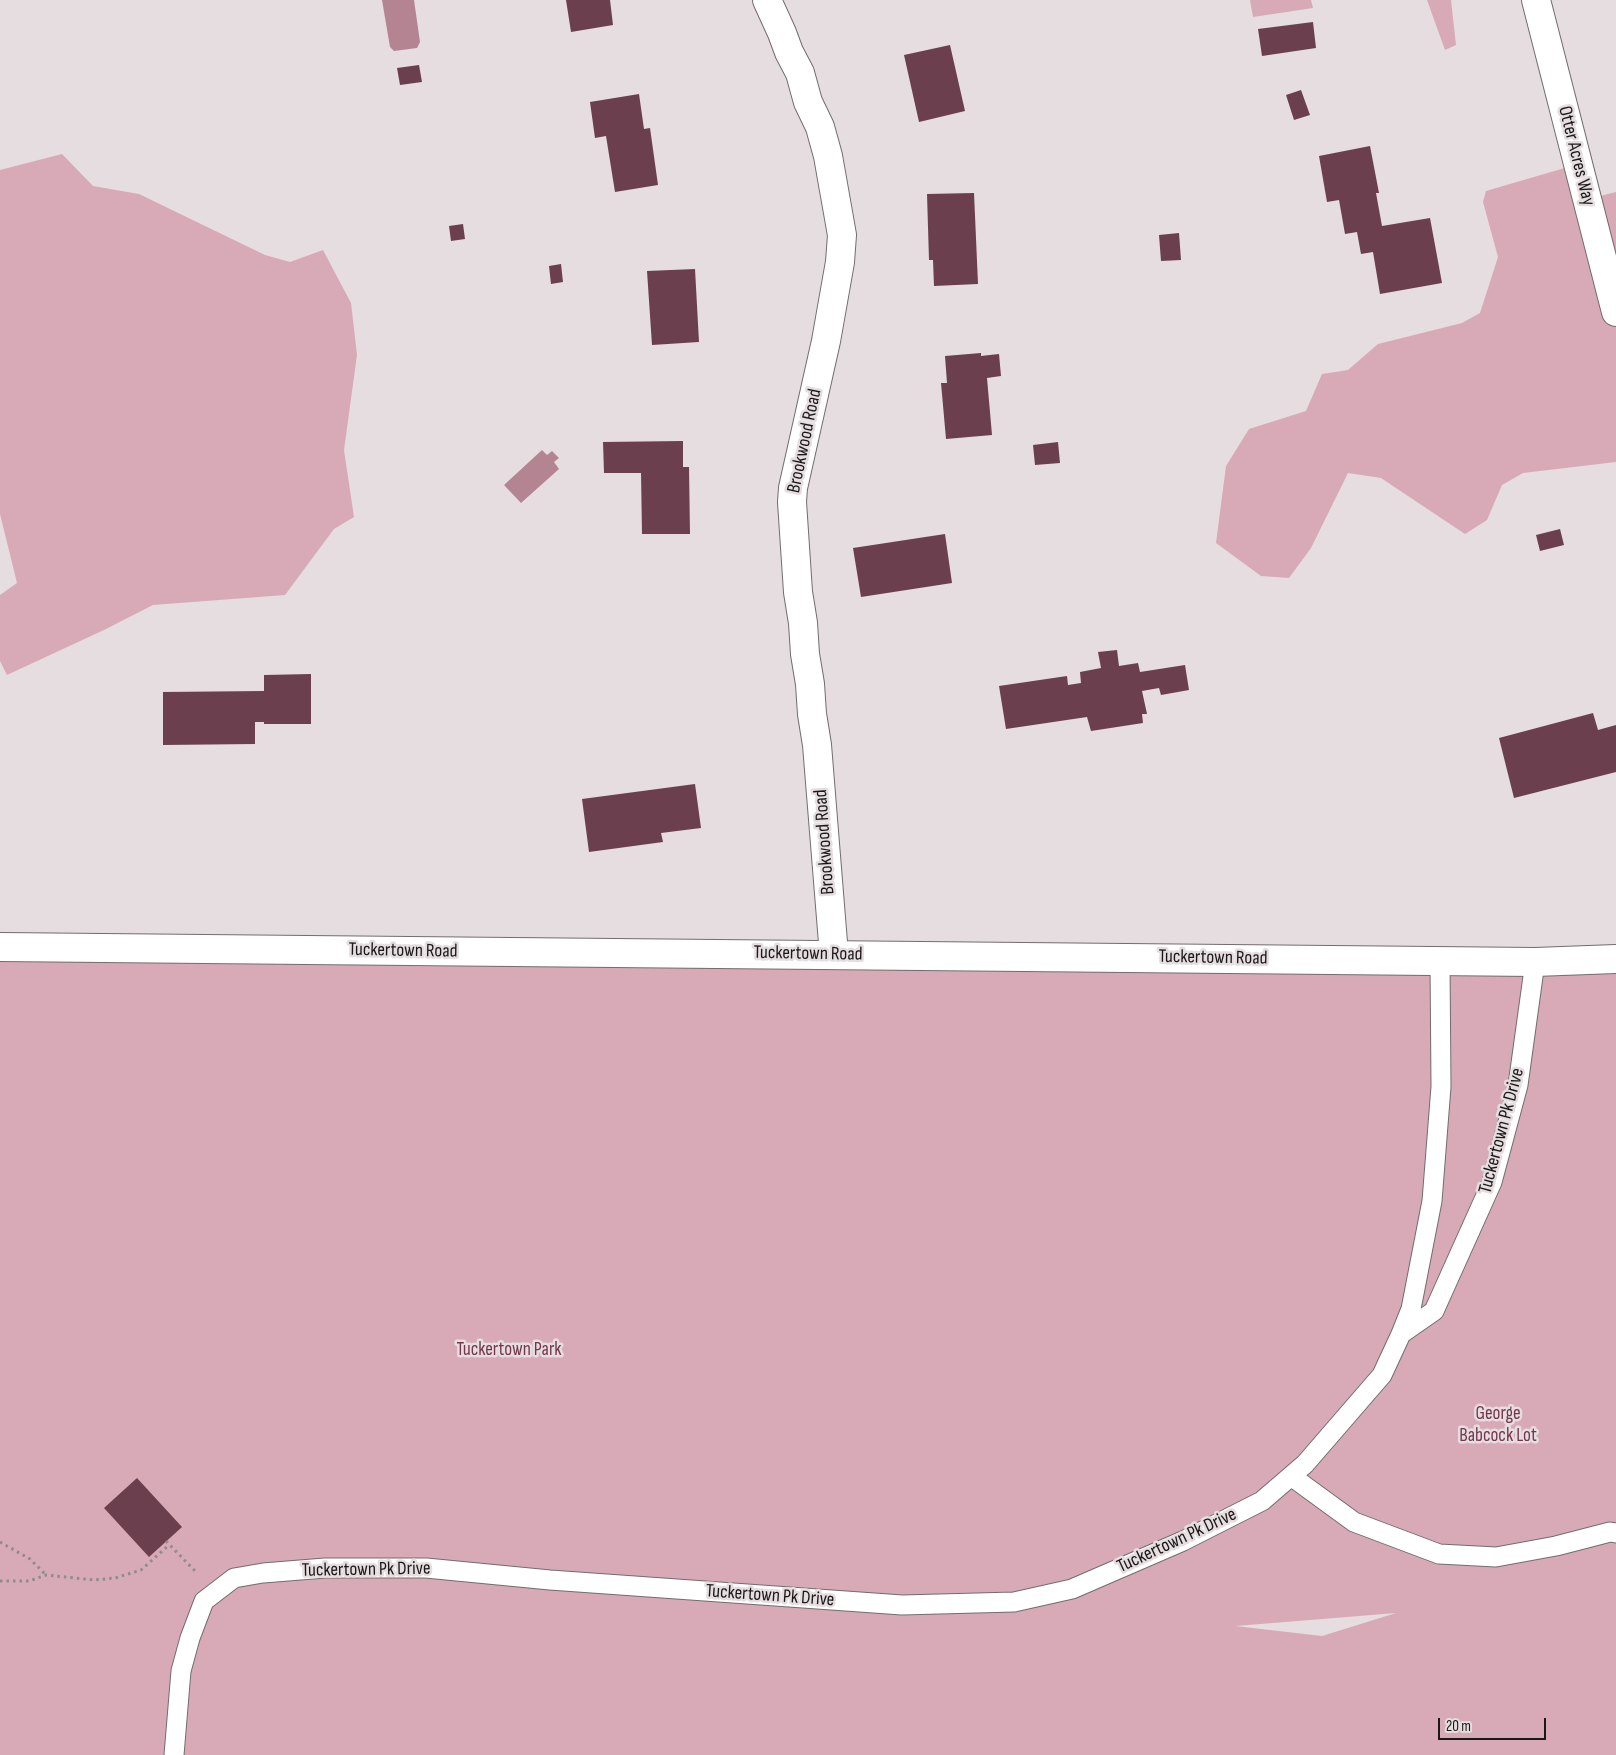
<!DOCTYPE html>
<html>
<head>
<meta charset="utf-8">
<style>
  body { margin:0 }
  #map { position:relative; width:1616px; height:1755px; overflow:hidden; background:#e5dddf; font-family:"Sofia Sans Condensed",sans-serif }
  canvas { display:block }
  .scale { position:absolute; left:1438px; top:1718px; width:108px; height:22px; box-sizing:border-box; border:2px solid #191717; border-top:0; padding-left:6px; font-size:15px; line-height:18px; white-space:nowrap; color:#191717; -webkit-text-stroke:4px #e5dddf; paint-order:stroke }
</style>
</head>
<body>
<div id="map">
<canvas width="1616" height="1755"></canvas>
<div class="scale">20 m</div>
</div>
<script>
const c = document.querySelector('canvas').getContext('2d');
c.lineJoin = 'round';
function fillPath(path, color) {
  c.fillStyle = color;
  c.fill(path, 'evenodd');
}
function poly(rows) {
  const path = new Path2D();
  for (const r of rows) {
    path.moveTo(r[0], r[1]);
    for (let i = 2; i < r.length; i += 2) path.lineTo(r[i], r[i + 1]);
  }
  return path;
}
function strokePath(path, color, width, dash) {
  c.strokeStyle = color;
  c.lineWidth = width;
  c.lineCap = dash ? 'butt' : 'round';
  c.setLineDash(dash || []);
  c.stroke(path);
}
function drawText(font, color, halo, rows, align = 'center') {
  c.font = font + ' "Sofia Sans Condensed",sans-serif';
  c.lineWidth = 5;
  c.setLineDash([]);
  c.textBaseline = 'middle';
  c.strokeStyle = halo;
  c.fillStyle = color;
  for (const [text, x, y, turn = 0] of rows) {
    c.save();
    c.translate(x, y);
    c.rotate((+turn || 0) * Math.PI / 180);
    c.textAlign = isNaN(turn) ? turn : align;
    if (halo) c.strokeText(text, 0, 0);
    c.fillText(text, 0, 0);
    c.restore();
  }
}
fillPath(poly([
  [1250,0,1311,0,1313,8,1253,17],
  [1427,0,1451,0,1456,45,1445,50],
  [62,154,93,186,139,194,265,255,290,262,323,250,351,303,357,355,344,450,354,517,334,529,285,595,153,605,106,629,7,675,0,661,0,595,17,583,0,514,0,170],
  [1575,165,1588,199,1616,192,1616,462,1523,473,1502,485,1487,520,1465,534,1381,478,1348,473,1311,548,1289,578,1261,576,1216,543,1226,466,1249,429,1306,411,1322,374,1348,370,1378,344,1462,323,1480,313,1498,257,1483,202,1486,191],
  [0,943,1616,956,1616,1755,0,1755],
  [1396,1613,1322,1636,1235,1626,1236,1626]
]), '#d8aab7');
fillPath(poly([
  [382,0,414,0,420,42,417,48,394,51,390,47],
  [542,450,547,455,552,451,559,458,554,462,559,469,521,503,504,485]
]), '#b58493');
fillPath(poly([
  [566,0,610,0,613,25,571,32],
  [1313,22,1316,48,1262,56,1258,29],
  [950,45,965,111,919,122,904,55],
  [419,65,422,82,400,85,397,68],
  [1301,90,1310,115,1294,120,1286,95],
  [639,94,644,129,650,128,658,185,615,192,606,136,595,138,590,102],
  [1370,146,1379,193,1376,193,1382,226,1430,218,1442,283,1380,294,1373,252,1361,254,1357,232,1345,234,1339,200,1327,202,1319,156],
  [974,193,978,284,934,286,933,260,929,260,927,194],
  [463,224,465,239,451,241,449,226],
  [1179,233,1181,260,1161,261,1159,235],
  [561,264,563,282,551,284,549,266],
  [695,269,699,342,652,345,647,271],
  [981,353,981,356,999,354,1001,376,987,378,992,435,946,439,941,383,947,383,945,356],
  [683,441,683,467,689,467,690,534,642,534,641,473,604,473,603,442],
  [1058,442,1060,463,1035,465,1033,445],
  [1560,529,1564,545,1540,551,1536,535],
  [945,534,952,583,861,597,853,548],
  [1117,650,1119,666,1138,663,1140,672,1185,665,1189,690,1161,695,1159,688,1142,691,1147,714,1142,714,1143,723,1091,731,1087,717,1006,729,999,686,1067,676,1068,685,1081,683,1080,672,1101,668,1098,652],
  [311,674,311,724,264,724,264,722,255,722,255,744,163,745,163,692,264,691,264,675],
  [1593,713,1598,730,1616,725,1616,772,1514,798,1499,738],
  [695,784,701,828,661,833,663,842,589,852,582,799],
  [137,1478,182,1527,149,1557,104,1508]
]), '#6b3f4e');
const service = poly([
  [1401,1334,1434,1311,1492,1182,1518,1085,1535,962],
  [1291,1476,1354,1522,1439,1554,1496,1557,1556,1546,1610,1532,1616,1533],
  [174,1755,181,1671,190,1638,204,1601,234,1578,263,1573,325,1568,426,1568,550,1580,902,1605,1014,1602,1072,1589,1183,1541,1262,1501,1305,1464,1382,1375,1401,1334,1411,1309,1432,1201,1441,1087,1440,961]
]);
const minor = poly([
  [767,0,782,33,789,52,800,73,808,102,820,127,828,156,842,235,840,262,826,341,793,488,792,502,798,592,803,623,805,654,810,684,812,714,817,745,834,955],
  [1536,0,1616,312]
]);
const tertiary = poly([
  [0,947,1535,962,1616,959]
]);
strokePath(service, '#736c6e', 21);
strokePath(minor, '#736c6e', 30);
strokePath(tertiary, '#736c6e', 30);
strokePath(poly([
  [166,1541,196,1572],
  [0,1542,30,1559,46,1575],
  [0,1581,29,1581,46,1575,94,1580,115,1578,141,1570,169,1545]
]), '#908b8c', 3, [2.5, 4]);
strokePath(service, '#fff', 19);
strokePath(minor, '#fff', 28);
strokePath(tertiary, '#fff', 28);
drawText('19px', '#191717', '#e5dddf', [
  ["Otter Acres Way",1576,156,76],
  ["Brookwood Road",805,441,-78],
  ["Brookwood Road",825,842,-94],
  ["Tuckertown Road",403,951,1],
  ["Tuckertown Road",808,954,1],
  ["Tuckertown Road",1213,958,1],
  ["Tuckertown Pk Drive",1502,1131,-75],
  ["Tuckertown Pk Drive",1177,1541,-25],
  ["Tuckertown Pk Drive",366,1570,-1],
  ["Tuckertown Pk Drive",770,1596,4]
]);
drawText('19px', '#75354c', '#e5dddf', [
  ["Tuckertown Park",509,1350],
  ["George",1498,1414],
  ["Babcock Lot",1498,1436]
]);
</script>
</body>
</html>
